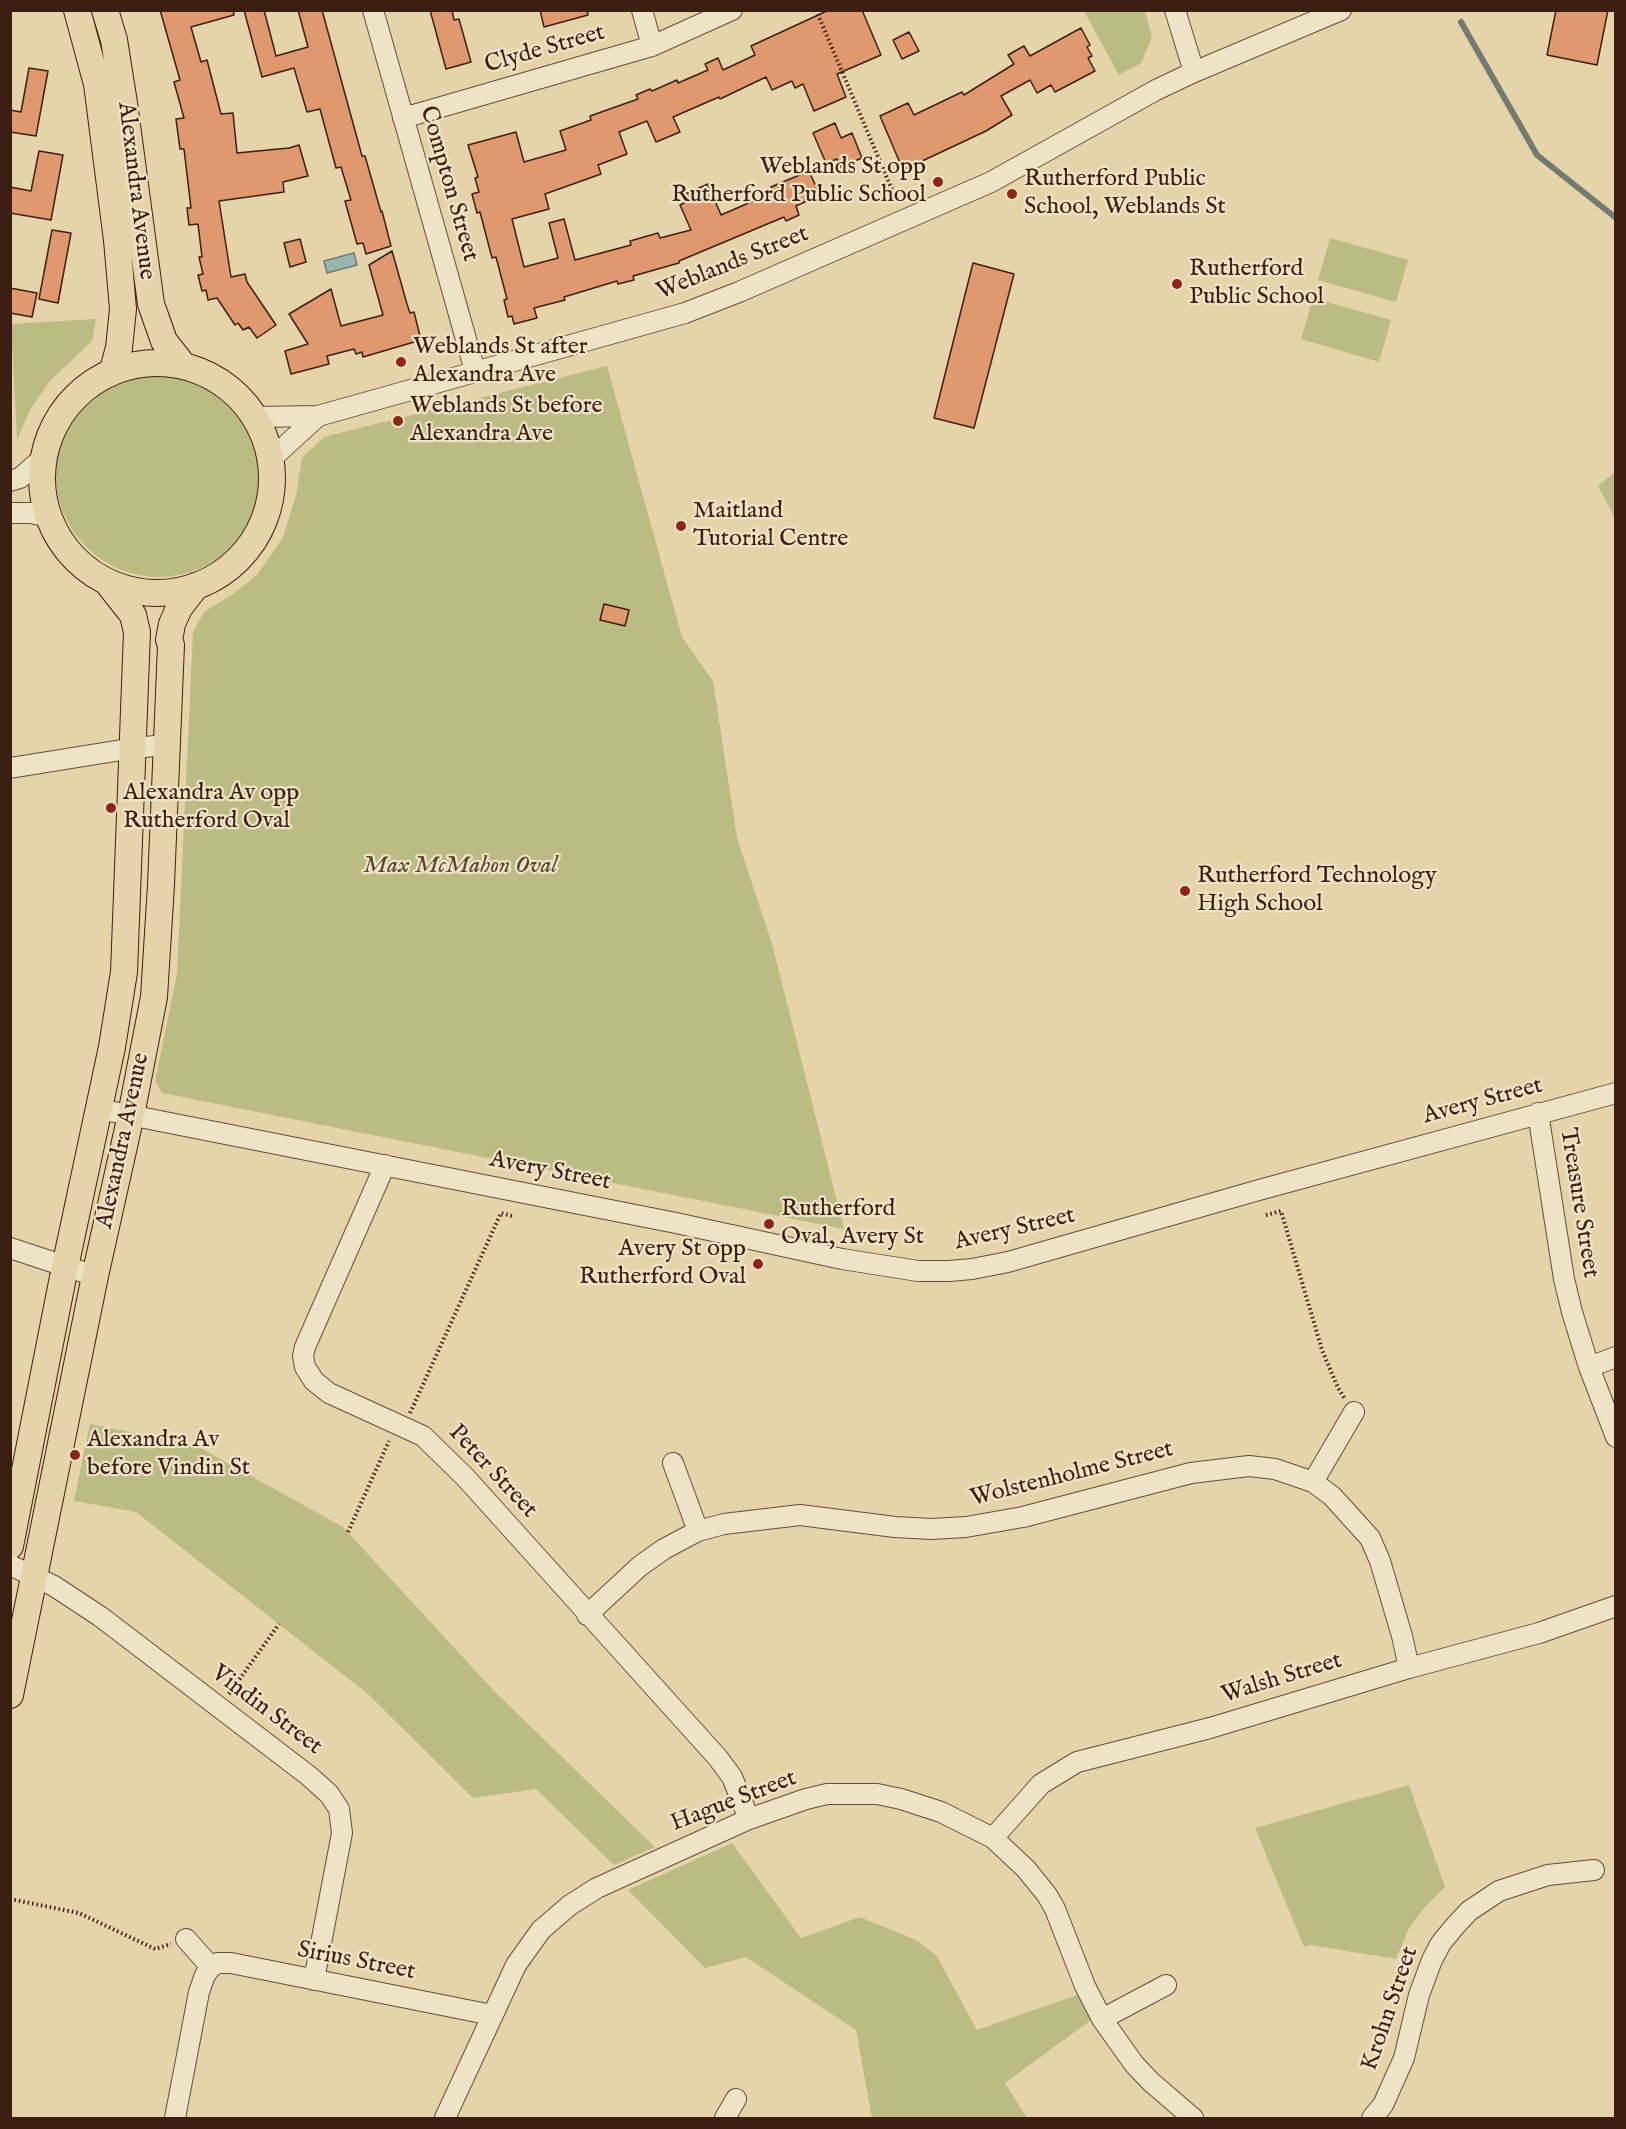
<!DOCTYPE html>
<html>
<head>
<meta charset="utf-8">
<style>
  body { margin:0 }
  #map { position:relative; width:1626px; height:2129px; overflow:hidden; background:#e5d4a9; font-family:"IM FELL English",serif }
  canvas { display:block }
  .frame { position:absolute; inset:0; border:12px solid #3d1e13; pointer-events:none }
</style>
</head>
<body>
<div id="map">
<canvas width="1626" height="2129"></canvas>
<div class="frame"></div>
</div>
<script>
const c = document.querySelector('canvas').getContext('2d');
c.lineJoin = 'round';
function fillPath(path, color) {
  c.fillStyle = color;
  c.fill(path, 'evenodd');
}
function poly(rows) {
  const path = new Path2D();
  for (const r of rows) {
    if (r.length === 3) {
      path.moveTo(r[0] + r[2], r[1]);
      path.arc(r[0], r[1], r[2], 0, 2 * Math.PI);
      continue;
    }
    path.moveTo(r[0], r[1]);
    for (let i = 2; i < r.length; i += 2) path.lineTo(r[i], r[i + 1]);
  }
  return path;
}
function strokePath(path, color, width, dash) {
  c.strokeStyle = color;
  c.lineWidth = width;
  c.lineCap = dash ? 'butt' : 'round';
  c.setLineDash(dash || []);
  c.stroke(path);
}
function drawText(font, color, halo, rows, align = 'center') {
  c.font = font + ' "IM FELL English",serif';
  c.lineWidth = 4.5;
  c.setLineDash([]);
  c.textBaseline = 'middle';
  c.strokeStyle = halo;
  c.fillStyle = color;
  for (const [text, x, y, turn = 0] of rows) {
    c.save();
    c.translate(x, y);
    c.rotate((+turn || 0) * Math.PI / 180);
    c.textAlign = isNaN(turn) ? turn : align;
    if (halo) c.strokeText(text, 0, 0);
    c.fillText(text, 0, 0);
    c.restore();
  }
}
fillPath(poly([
  [1084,11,1145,11,1152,37,1141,63,1119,75],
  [1330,238,1408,260,1396,302,1318,280],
  [1313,298,1391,320,1379,362,1301,339],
  [96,319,92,341,49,382,30,410,17,440,11,324],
  [607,366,682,637,713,681,737,838,772,944,844,1229,162,1093,155,1081,177,974,193,632,204,612,233,594,257,575,283,537,296,496,302,458,324,437],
  [159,474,103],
  [1615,472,1615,518,1598,486],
  [90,1424,197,1446,343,1527,494,1691,655,1847,614,1865,536,1789,473,1798,368,1694,136,1512,74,1501],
  [1409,1785,1445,1887,1424,1908,1409,1928,1396,1959,1310,1945,1304,1947,1255,1828],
  [732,1843,801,1938,860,1917,916,1940,936,1955,977,2030,1080,1994,1091,2020,1005,2083,1027,2118,872,2118,856,2030,746,1957,705,1968,628,1890]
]), '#bbbb84');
const water = poly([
  [354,253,357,265,327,273,324,261,354,253]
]);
fillPath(water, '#97b7b0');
strokePath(water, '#737a71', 1.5);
strokePath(poly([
  [1461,22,1537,155,1616,218]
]), '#737a71', 6);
const building = poly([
  [160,10,233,10,234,15,191,27,201,62,207,60,221,114,233,113,237,153,289,148,299,145,308,176,283,182,284,192,219,201,231,277,245,274,247,282,276,325,257,338,249,327,243,330,238,323,235,325,217,298,208,300,206,290,202,291,198,275,203,274,199,257,202,257,198,224,189,225,187,208,191,208,184,149,180,149,176,119,184,118,174,82,180,80,160,10],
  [244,10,264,10,276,56,308,47,298,10,322,10,362,156,365,156,381,212,382,211,391,246,366,254,363,243,357,244,345,201,351,200,341,167,336,168,320,109,307,112,294,68,262,77,244,10],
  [430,10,452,10,454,20,459,19,471,62,446,69,430,10],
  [540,10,587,10,588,15,544,27,540,10],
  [829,10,862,10,881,55,837,74,846,97,814,111,803,84,795,88,792,81,772,90,766,77,720,99,719,97,673,117,680,132,656,142,647,121,619,132,627,154,598,165,601,174,545,194,549,209,512,219,524,267,558,258,549,223,564,219,575,260,631,245,630,241,658,233,660,238,691,230,680,205,688,201,685,194,708,184,721,215,774,192,771,187,809,171,818,191,809,194,811,199,796,206,799,215,786,221,784,217,679,261,679,263,633,276,634,280,618,284,617,281,564,297,565,300,534,308,537,318,514,324,512,316,508,317,504,300,507,299,496,257,492,258,480,212,477,213,472,194,479,192,475,178,478,177,468,145,516,132,524,162,566,150,560,131,591,120,590,116,638,99,636,95,650,89,652,91,677,80,678,83,708,70,705,64,718,58,723,70,755,55,751,46,829,10],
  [1556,10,1608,10,1597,65,1547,55,1556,10],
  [1081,28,1090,45,1087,47,1092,56,1088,58,1095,71,1055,92,1051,85,1037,93,1030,80,1001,96,1012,115,986,131,903,170,880,116,908,103,914,115,962,92,964,95,1014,64,1008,55,1024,46,1030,56,1081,28],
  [909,32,919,51,902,59,893,40,909,32],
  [29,68,48,71,36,136,10,132,10,110,21,112,29,68],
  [835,123,841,138,852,133,862,158,840,167,837,159,826,163,813,133,835,123],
  [39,151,63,155,51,220,10,213,10,187,31,191,39,151],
  [52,230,71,233,58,303,39,299,52,230],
  [300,239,306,262,290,267,284,243,300,239],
  [392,251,407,304,410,313,414,312,421,340,363,357,362,352,356,354,354,349,327,356,329,364,291,374,285,351,308,344,289,314,331,289,341,326,383,315,369,265,392,251],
  [973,263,1014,274,974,428,934,418,973,263],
  [10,288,37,293,32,317,10,313,10,288],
  [604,604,629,610,625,626,600,620,604,604]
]);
fillPath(building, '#e0996e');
strokePath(building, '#3d1e13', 1.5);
const minor = poly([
  [373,10,475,371],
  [642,10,652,46],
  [1175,10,1194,72],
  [403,118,652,46,732,10],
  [256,417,318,416,685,313,739,292,991,182,1156,90,1194,72,1341,10],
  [271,459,318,416],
  [10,481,20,478,44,457],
  [10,513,31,513,49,517],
  [10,768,134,748,166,745],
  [99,1109,676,1223,842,1259,918,1271,949,1271,972,1269,1008,1262,1259,1190,1616,1093],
  [1538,1113,1564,1279,1572,1312,1589,1367,1616,1437],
  [385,1165,305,1347,303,1356,305,1367,314,1381,329,1393,423,1436,465,1477,718,1758,732,1777,749,1819],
  [10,1248,95,1276],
  [1589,1367,1616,1357],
  [673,1463,698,1531],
  [1313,1482,1354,1412],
  [10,1565,54,1586,101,1617,309,1776,329,1794,339,1809,342,1833,314,1980],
  [587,1615,640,1566,664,1549,698,1531,724,1524,800,1515,895,1527,931,1529,966,1527,1023,1517,1191,1473,1249,1466,1275,1469,1313,1482,1332,1496,1370,1538,1380,1561,1402,1636,1409,1668],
  [993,1838,1041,1784,1077,1762,1210,1728,1409,1668,1539,1633,1616,1606],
  [186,1939,211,1967,218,1963,231,1963,492,2015],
  [1102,2019,1166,1985],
  [175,2118,199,1992,205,1975,211,1967],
  [445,2118,516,1965,541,1930,570,1905,597,1888,749,1819,806,1799,827,1794,877,1794,901,1799,941,1812,993,1838,1026,1869,1047,1895,1055,1909,1085,1986,1102,2019,1134,2064,1151,2082,1193,2118],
  [725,2118,736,2099],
  [1372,2118,1383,2105,1404,2058,1419,1995,1432,1960,1441,1943,1455,1926,1469,1911,1499,1891,1548,1875,1594,1870]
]);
const major = poly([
  [77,10,97,84,117,240,123,309,119,348,113,370],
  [105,10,114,40,124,103,151,304,164,341,182,364],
  [157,478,115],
  [10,1546,65,1267,112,1047,124,972,137,632,133,615,107,582],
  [10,1695,95,1276,131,1115,154,997,161,885,171,645,169,640,172,624,179,608,196,586]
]);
strokePath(minor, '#674c38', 22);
strokePath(major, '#3d1e13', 28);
strokePath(poly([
  [816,10,895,197],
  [1266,1215,1281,1211,1322,1350,1338,1388,1345,1399],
  [410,1413,501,1213,512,1216],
  [348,1532,389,1441],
  [229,1694,279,1624],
  [10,1899,79,1913,155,1949,171,1944]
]), '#3d1e13', 4, [1.5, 3]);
strokePath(minor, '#eee3c7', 20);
strokePath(major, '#e5d4a9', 26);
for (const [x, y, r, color] of [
  [938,182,6,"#8f2418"],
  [1012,194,6,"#8f2418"],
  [1177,284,6,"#8f2418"],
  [401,362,6,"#8f2418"],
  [398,421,6,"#8f2418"],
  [681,526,6,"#8f2418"],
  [111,808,6,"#8f2418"],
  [1185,891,6,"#8f2418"],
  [769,1224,6,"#8f2418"],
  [758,1264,6,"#8f2418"],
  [75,1455,6,"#8f2418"]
]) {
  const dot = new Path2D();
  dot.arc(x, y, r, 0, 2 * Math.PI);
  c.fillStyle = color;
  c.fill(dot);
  strokePath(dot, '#eee3c7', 2);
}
drawText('24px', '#3d1e13', '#eee3c7', [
  ["Clyde Street",545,50,-16],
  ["Compton Street",448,184,74],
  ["Alexandra Avenue",135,191,83],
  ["Weblands Street",733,264,-22],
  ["Avery Street",1483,1102,-15],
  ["Alexandra Avenue",124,1141,-78],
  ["Avery Street",550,1172,11],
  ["Treasure Street",1578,1203,81],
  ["Avery Street",1015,1230,-13],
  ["Peter Street",492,1472,47],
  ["Wolstenholme Street",1072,1475,-14],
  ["Walsh Street",1282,1679,-17],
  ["Vindin Street",266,1711,37],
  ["Hague Street",734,1802,-21],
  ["Sirius Street",356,1962,11],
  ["Krohn Street",1391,2009,-71]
]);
drawText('24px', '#3d1e13', '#eee3c7', [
  ["Weblands St opp",926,168,"right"],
  ["Rutherford Public School",926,196,"right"],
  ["Rutherford Public",1024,180],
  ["School, Weblands St",1024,208],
  ["Rutherford",1189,270],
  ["Public School",1189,298],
  ["Weblands St after",413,348],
  ["Alexandra Ave",413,376],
  ["Weblands St before",410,407],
  ["Alexandra Ave",410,435],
  ["Maitland",693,512],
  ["Tutorial Centre",693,540],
  ["Alexandra Av opp",123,794],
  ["Rutherford Oval",123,822],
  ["Rutherford Technology",1197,877],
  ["High School",1197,905],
  ["Rutherford",781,1210],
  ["Oval, Avery St",781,1238],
  ["Avery St opp",746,1250,"right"],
  ["Rutherford Oval",746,1278,"right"],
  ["Alexandra Av",87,1441],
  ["before Vindin St",87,1469]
], 'left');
drawText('italic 24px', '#5c452f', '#eee3c7', [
  ["Max McMahon Oval",460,867]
]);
</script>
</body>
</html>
